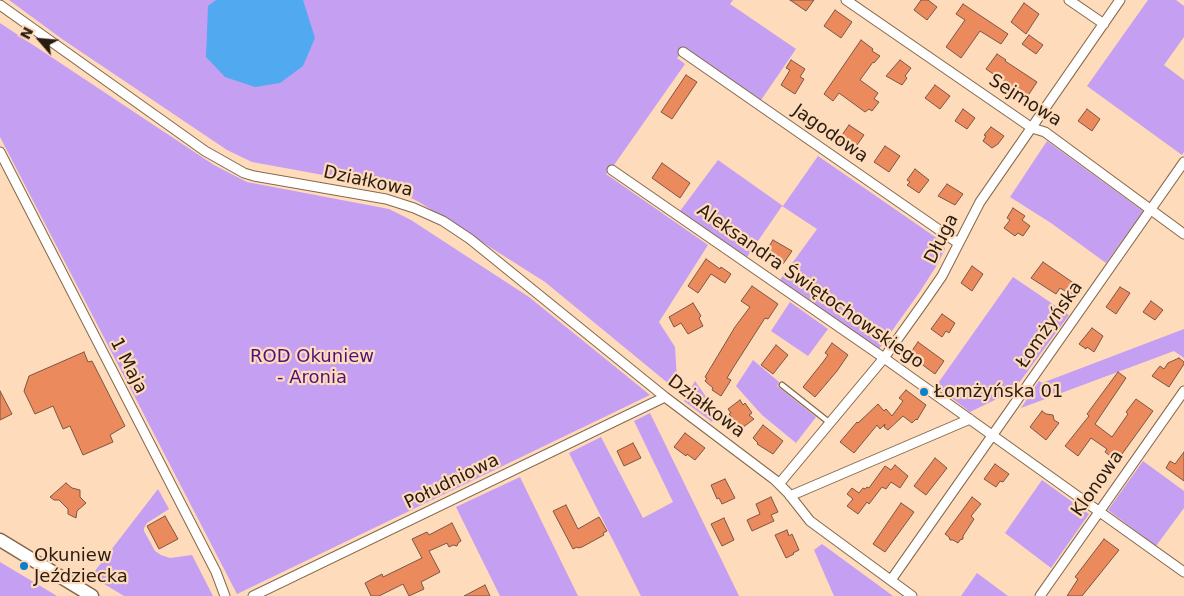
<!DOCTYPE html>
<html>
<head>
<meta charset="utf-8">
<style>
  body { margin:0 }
  #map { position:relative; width:1184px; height:596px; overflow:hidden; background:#fedbbb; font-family:"DejaVu Sans",sans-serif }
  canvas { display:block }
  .north { position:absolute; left:15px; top:15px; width:50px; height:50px; -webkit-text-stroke:4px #fedbbb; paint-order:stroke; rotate:297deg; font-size:14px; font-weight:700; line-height:20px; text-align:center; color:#291c10 }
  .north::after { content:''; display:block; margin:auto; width:18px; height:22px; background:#291c10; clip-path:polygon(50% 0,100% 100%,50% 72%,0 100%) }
</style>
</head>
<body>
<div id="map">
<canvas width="1184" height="596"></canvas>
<div class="north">N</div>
</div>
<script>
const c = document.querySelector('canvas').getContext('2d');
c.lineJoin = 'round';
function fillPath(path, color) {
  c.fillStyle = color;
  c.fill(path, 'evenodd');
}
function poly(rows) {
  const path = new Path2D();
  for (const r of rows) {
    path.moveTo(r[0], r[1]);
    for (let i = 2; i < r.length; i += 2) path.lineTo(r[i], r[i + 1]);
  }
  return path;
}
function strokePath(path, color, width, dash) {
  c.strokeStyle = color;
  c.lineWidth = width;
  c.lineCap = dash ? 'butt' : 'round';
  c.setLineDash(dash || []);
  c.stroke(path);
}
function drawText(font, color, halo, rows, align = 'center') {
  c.font = font + ' "DejaVu Sans",sans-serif';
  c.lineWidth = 4.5;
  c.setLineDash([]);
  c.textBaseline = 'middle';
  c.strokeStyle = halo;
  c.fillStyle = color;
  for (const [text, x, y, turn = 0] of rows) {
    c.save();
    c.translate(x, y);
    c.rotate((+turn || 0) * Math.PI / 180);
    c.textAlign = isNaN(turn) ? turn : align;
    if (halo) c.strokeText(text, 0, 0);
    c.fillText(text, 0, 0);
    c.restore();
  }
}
fillPath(poly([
  [9,0,733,0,730,4,796,49,761,100,685,48,677,58,685,64,614,165,606,174,708,245,659,322,675,347,677,379,669,384,545,282,419,202,389,187,252,162,227,150,62,39],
  [1148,0,1176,0,1184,6,1184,37,1164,65,1184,80,1184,152,1182,155,1087,86],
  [0,23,214,165,247,182,389,209,411,220,529,297,650,395,237,594,0,137],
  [1047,141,1143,211,1106,263,1051,223,1010,197],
  [818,156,941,241,945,249,937,265,919,293,879,349,780,280,817,229,782,206,747,257,680,211,718,160,783,206],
  [1013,277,1069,315,1013,391,970,412,936,386],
  [790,302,828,329,808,356,771,331],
  [1184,329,1184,358,1174,351,1021,408,1039,381,1042,383],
  [753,360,779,382,777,386,816,417,796,443,762,415,736,386],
  [695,381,718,414,712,422,684,401],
  [650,413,687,489,739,596,641,596,569,453,601,437,643,518,673,502,634,421],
  [1143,461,1184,491,1184,508,1156,546,1108,510],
  [520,477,557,553,578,596,500,596,456,507],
  [1042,480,1089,514,1051,568,1005,533],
  [158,489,169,509,147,523,144,528,144,531,155,551,161,555,170,558,192,555,213,596,124,596,91,576],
  [822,544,893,596,834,596,814,550],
  [0,562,57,596,0,596],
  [977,573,1008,596,961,596]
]), '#c59ff2');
fillPath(poly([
  [216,0,303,0,315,38,303,66,280,83,255,87,225,77,206,57,208,6]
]), '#51aaef');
const building = poly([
  [790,0,814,0,806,11,790,0],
  [921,0,928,0,937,7,927,20,914,10,921,0],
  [1024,3,1039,14,1026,34,1011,22,1024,3],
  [963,4,1008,34,1001,44,980,31,961,58,946,47,965,20,956,14,963,4],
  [835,10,852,22,841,38,824,26,835,10],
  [1029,35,1043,45,1036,54,1022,44,1029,35],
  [861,40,873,49,872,51,880,56,874,63,873,62,860,80,878,93,874,99,879,102,872,111,869,109,865,112,839,93,833,101,824,94,861,40],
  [997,54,1006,60,1005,61,1037,82,1027,97,986,69,997,54],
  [791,60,805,69,800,77,804,79,795,94,781,85,790,70,786,68,791,60],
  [900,60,911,68,905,76,907,78,902,85,886,76,900,60],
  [686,75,697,82,672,119,661,112,686,75],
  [935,85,950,96,940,109,925,98,935,85],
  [963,109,975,118,967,129,955,121,963,109],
  [1087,109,1100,119,1092,131,1078,121,1087,109],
  [849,125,864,135,852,152,837,142,849,125],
  [991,127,1004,136,998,144,992,148,983,141,986,136,984,135,991,127],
  [885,146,900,156,889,172,874,162,885,146],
  [662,163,690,183,680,198,652,178,662,163],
  [915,169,929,180,919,193,907,185,910,182,907,180,915,169],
  [947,184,963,194,955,205,938,196,947,184],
  [1013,208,1025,216,1022,220,1030,226,1023,236,1018,233,1015,236,1004,228,1010,220,1007,218,1013,208],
  [773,240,792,251,783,264,766,251,773,240],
  [706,259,720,269,721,267,731,274,725,283,711,274,698,293,688,286,706,259],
  [1043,262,1078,286,1072,295,1060,288,1056,294,1031,278,1043,262],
  [972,266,983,274,972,291,961,283,972,266],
  [752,286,778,304,768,319,765,318,733,368,727,378,731,380,721,396,712,390,713,388,705,381,707,378,705,377,735,327,750,307,741,301,752,286],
  [1120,287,1130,293,1116,314,1106,307,1120,287],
  [1151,301,1163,310,1155,320,1143,312,1151,301],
  [693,303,701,316,699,318,703,326,688,334,681,323,674,327,669,317,693,303],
  [942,314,955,323,949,333,946,331,942,337,931,329,942,314],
  [1092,328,1103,336,1094,352,1087,347,1086,349,1079,344,1092,328],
  [918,342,944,361,935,374,909,355,918,342],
  [832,343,848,355,837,371,815,397,803,387,823,362,828,355,825,353,832,343],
  [776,345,788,355,773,374,761,365,776,345],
  [84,352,88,362,92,361,125,426,110,435,113,442,83,455,70,426,63,429,53,406,35,414,24,391,29,376,84,352],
  [1179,358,1184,362,1184,364,1169,387,1152,376,1160,366,1164,369,1168,363,1179,358],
  [1118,372,1126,378,1095,424,1112,437,1128,414,1126,412,1136,399,1153,411,1117,461,1105,452,1107,449,1091,438,1078,456,1065,446,1089,416,1087,414,1118,372],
  [906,390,926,405,917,420,916,419,912,423,903,416,888,430,884,427,885,424,880,429,877,425,854,453,840,442,857,422,858,423,878,404,884,411,886,409,892,416,903,401,899,398,906,390],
  [0,391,12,414,0,420,0,391],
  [740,400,743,405,745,403,752,413,749,415,754,419,742,428,739,423,737,424,729,414,731,413,728,409,740,400],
  [1042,411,1046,414,1053,415,1054,420,1059,423,1046,440,1030,427,1042,411],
  [763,425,783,441,773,454,757,444,758,443,753,438,763,425],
  [685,433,705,448,695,460,687,454,686,456,674,447,685,433],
  [633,443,641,458,624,466,617,451,633,443],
  [1184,452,1184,481,1166,468,1170,461,1175,464,1184,452],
  [935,458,947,468,926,495,914,486,935,458],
  [995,464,1009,474,1003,482,1000,481,996,487,984,479,995,464],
  [895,465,908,476,900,488,891,482,886,489,882,487,869,504,867,502,858,514,847,506,853,499,847,494,852,488,859,493,863,488,865,489,867,487,869,488,885,466,891,470,895,465],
  [725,479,735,498,722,504,719,498,717,499,711,485,725,479],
  [66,483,72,488,80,490,80,497,86,503,77,511,76,518,68,514,68,509,59,500,54,500,50,497,66,483],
  [771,497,778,512,771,515,774,521,752,531,747,520,760,514,756,504,771,497],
  [972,497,981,504,971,516,974,519,963,536,963,539,960,540,958,543,953,540,950,540,949,537,945,534,972,497],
  [901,503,914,512,885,552,873,544,901,503],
  [566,505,578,529,599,517,607,531,603,533,604,535,582,547,578,548,577,547,573,549,553,511,566,505],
  [165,516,178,539,159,549,147,526,165,516],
  [724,518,734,540,722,546,711,524,724,518],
  [452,523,461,541,458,543,457,546,453,545,449,547,447,543,429,551,440,572,421,582,424,589,409,596,403,584,379,596,371,596,365,583,382,574,383,577,422,558,412,539,427,532,429,535,452,523],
  [787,530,789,536,792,534,799,550,793,553,794,554,786,558,775,535,787,530],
  [1104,539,1119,550,1082,596,1067,596,1078,579,1075,577,1104,539],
  [485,585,490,596,464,596,485,585]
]);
fillPath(building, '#eb8a5d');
strokePath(building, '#7c5645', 1);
const service = poly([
  [782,385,830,423]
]);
const minor = poly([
  [846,0,1032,128,1045,132,1184,234],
  [1069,0,1104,24],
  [0,5,205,151,244,173,254,176,386,199,414,208,443,221,470,239,665,397,775,480,788,493,810,521,912,596],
  [683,52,958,243],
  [0,152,216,572,225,596],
  [612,170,884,358,1184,572],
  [779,484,884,358,924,302,942,276,980,202,1120,0],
  [790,496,970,419],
  [891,580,1184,162],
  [253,596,665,397],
  [1040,596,1184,391]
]);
const secondary = poly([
  [0,540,92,596]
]);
strokePath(service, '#86684b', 7);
strokePath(minor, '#86684b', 11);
strokePath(secondary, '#86684b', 15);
strokePath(service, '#fff', 4.5);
strokePath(minor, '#fff', 9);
strokePath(secondary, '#fff', 12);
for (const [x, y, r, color] of [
  [924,392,5,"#0a81ca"],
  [24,566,5,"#0a81ca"]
]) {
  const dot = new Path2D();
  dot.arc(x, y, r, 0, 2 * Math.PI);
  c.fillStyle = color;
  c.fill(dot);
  strokePath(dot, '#fedbbb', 2);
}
drawText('18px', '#291c10', '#fedbbb', [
  ["Sejmowa",1025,101,32],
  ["Jagodowa",830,134,35],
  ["Działkowa",368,182,12],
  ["Długa",942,239,-63],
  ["Aleksandra Świętochowskiego",810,287,35],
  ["Łomżyńska",1050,325,-55],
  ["1 Maja",128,366,63],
  ["Działkowa",706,407,37],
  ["Południowa",452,482,-26],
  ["Klonowa",1098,484,-55]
]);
drawText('18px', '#4f127c', '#fedbbb', [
  ["ROD Okuniew",312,357],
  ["- Aronia",312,378]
]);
drawText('18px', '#291c10', '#fedbbb', [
  ["Łomżyńska 01",934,392],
  ["Okuniew",34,556],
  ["Jeździecka",34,577]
], 'left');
</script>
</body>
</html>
